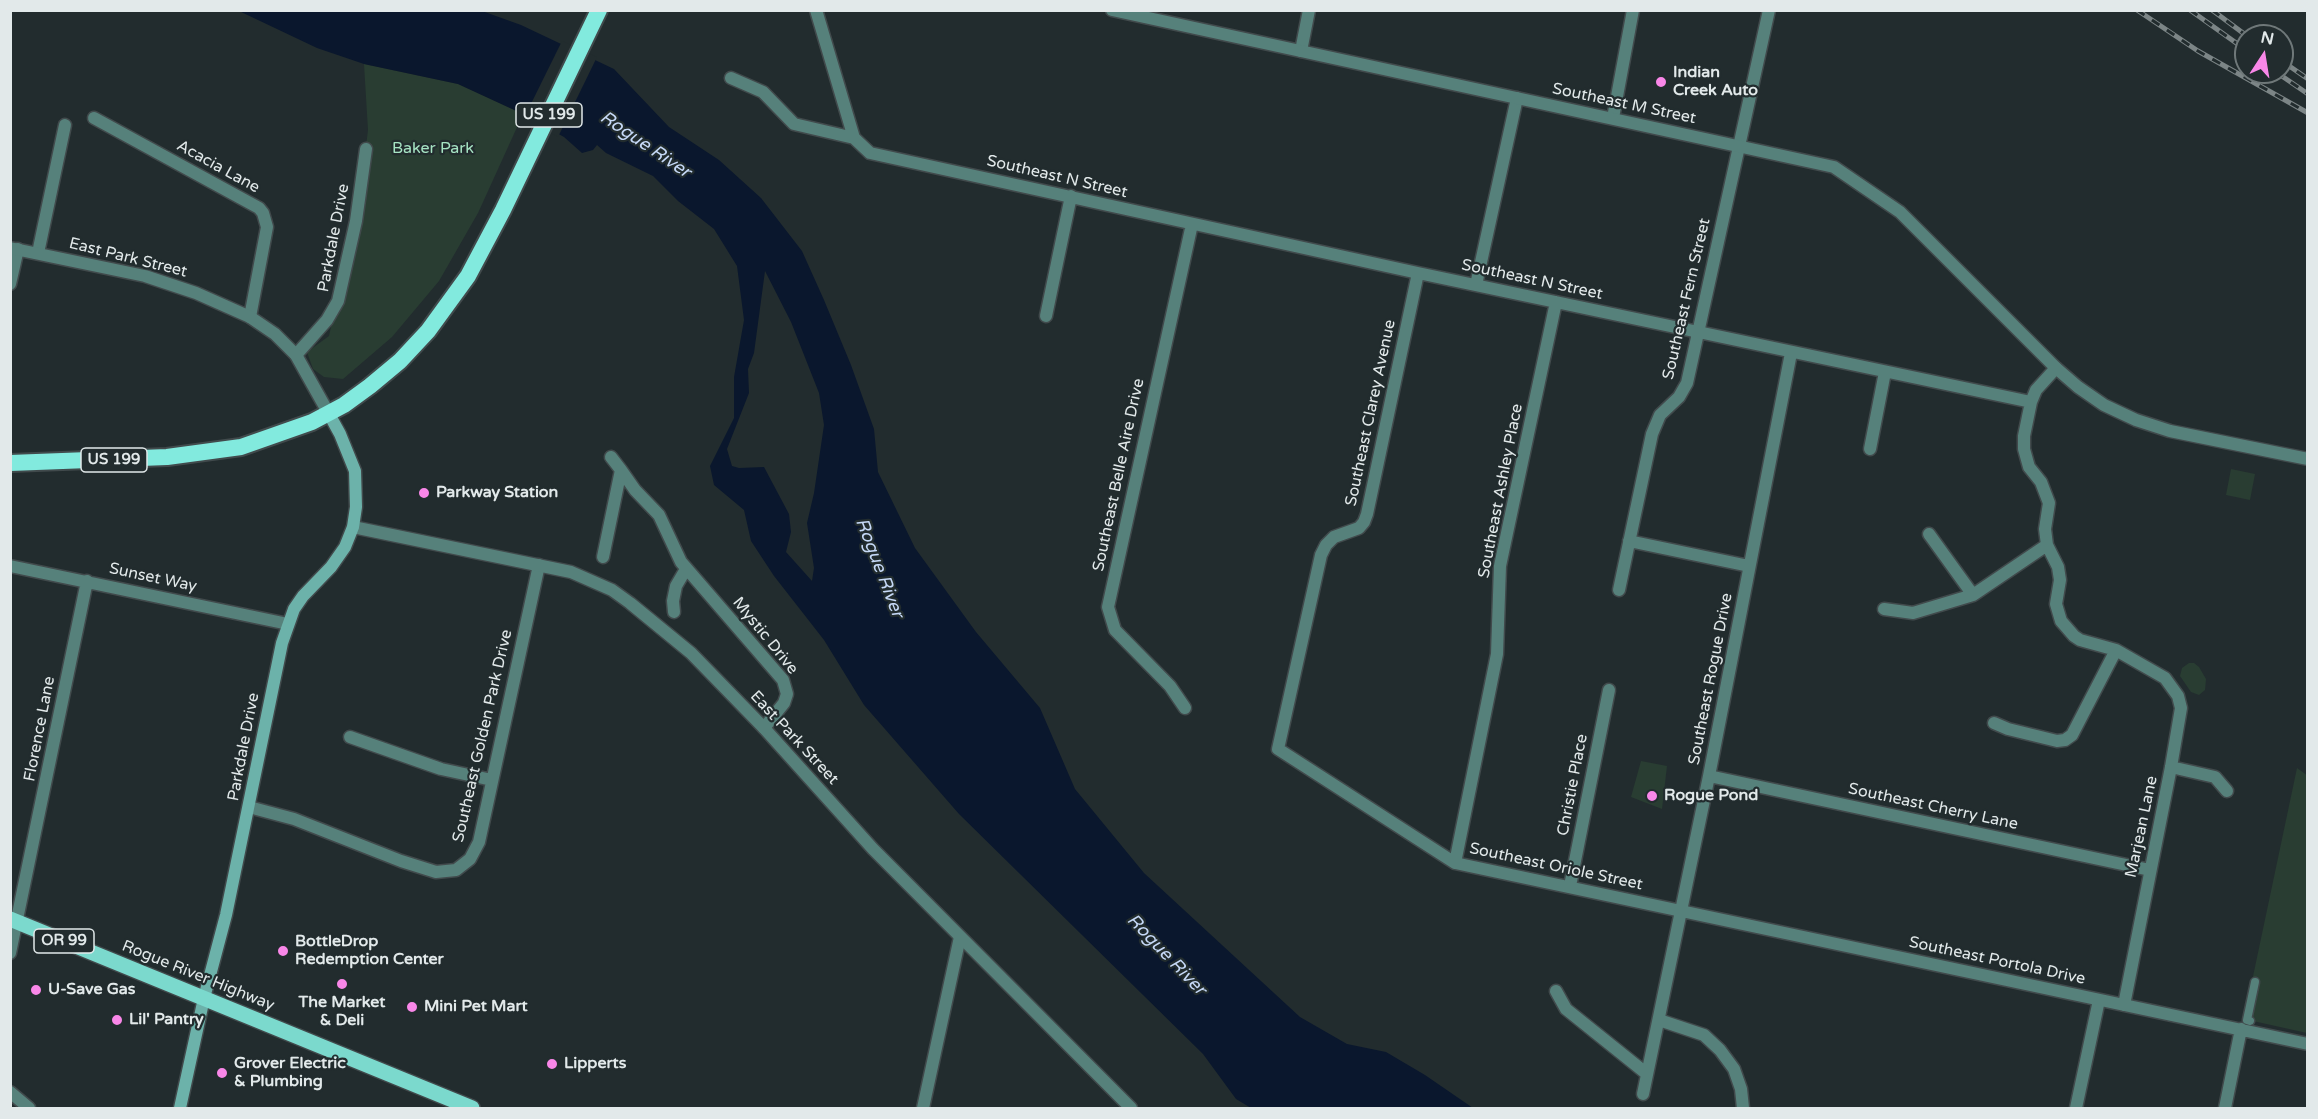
<!DOCTYPE html>
<html>
<head>
<meta charset="utf-8">
<style>
  body { margin:0 }
  #map { position:relative; width:2318px; height:1119px; overflow:hidden; background:#222c2e; font-family:"Varela Round",sans-serif }
  canvas { display:block }
  .frame { position:absolute; inset:0; border:12px solid #e2e9ea; pointer-events:none }
  .north { position:absolute; left:2234px; top:24px; width:60px; height:60px; box-sizing:border-box; background:#222c2e; border:2px solid #6f7879; border-radius:50%; rotate:12deg; font-size:16px; font-weight:700; line-height:24px; text-align:center; color:#e2e9ea }
  .north::after { content:''; display:block; margin:auto; width:21px; height:27px; background:#f987e8; clip-path:polygon(50% 0,100% 100%,50% 72%,0 100%) }
</style>
</head>
<body>
<div id="map">
<canvas width="2318" height="1119"></canvas>
<div class="frame"></div>
<div class="north">N</div>
</div>
<script>
const c = document.querySelector('canvas').getContext('2d');
c.lineJoin = 'round';
function fillPath(path, color) {
  c.fillStyle = color;
  c.fill(path, 'evenodd');
}
function poly(rows) {
  const path = new Path2D();
  for (const r of rows) {
    path.moveTo(r[0], r[1]);
    for (let i = 2; i < r.length; i += 2) path.lineTo(r[i], r[i + 1]);
  }
  return path;
}
function strokePath(path, color, width, dash) {
  c.strokeStyle = color;
  c.lineWidth = width;
  c.lineCap = dash ? 'butt' : 'round';
  c.setLineDash(dash || []);
  c.stroke(path);
}
function drawText(font, color, halo, rows, align = 'center') {
  c.font = font + ' "Varela Round",sans-serif';
  c.lineWidth = 4.5;
  c.setLineDash([]);
  c.textBaseline = 'middle';
  c.strokeStyle = halo;
  c.fillStyle = color;
  for (const [text, x, y, turn = 0] of rows) {
    c.save();
    c.translate(x, y);
    c.rotate((+turn || 0) * Math.PI / 180);
    c.textAlign = isNaN(turn) ? turn : align;
    if (halo) c.strokeText(text, 0, 0);
    c.fillText(text, 0, 0);
    c.restore();
  }
}
fillPath(poly([
  [364,64,458,84,523,114,478,213,439,281,392,337,343,379,324,377,313,369,307,352,329,336,360,196,368,130],
  [2231,469,2255,474,2250,500,2226,495],
  [2189,663,2194,663,2199,667,2206,679,2205,690,2199,695,2191,692,2180,676,2182,668],
  [1641,761,1667,766,1662,809,1631,797],
  [2297,768,2308,776,2307,1033,2244,1019]
]), '#293d32');
fillPath(poly([
  [239,11,482,11,521,25,614,69,669,127,719,160,761,198,802,251,824,300,851,365,874,429,878,472,915,548,976,632,1040,708,1075,789,1144,873,1300,1017,1347,1044,1386,1052,1425,1075,1473,1108,1251,1108,1236,1099,1203,1054,959,814,864,705,824,640,774,576,751,541,744,510,714,485,710,466,734,418,734,377,744,320,737,266,714,229,678,201,653,176,606,153,597,145,593,150,582,153,564,137,523,114,458,84,364,64,317,48],
  [765,271,791,322,819,393,824,425,814,493,807,523,814,568,812,581,786,552,791,532,789,514,764,467,739,468,732,466,727,449,749,393,748,369,754,353]
]), '#0a172d');
fillPath(poly([
  [562,41,597,57,558,137,524,118]
]), '#222c2e');
const pedestrian = poly([
  [2250,1021,2247,1020,2255,982]
]);
const minor = poly([
  [816,10,854,138,870,153,1418,273,2031,402,2036,390,2056,368],
  [1301,51,1309,10],
  [731,78,763,92,794,124,854,138],
  [94,118,259,208,263,213,267,227,250,317],
  [1613,118,1633,10],
  [38,253,65,125],
  [1418,273,1367,514,1364,522,1359,528,1334,537,1326,545,1321,555,1278,749,1455,863,2308,1044],
  [10,284,18,249],
  [1476,285,1517,98],
  [1046,316,1071,196],
  [296,355,327,320,338,301,356,221,366,149],
  [2031,402,2024,436,2024,449,2029,467,2041,482,2049,503,2045,529,2047,545,2058,567,2060,580,2056,604,2061,621,2074,636,2080,640,2116,650,2165,678,2178,696,2181,708,2171,767,2124,1005],
  [1870,449,1885,372],
  [611,457,621,470],
  [1929,534,1973,595],
  [1629,541,1749,566],
  [603,557,621,470,635,490,659,515,681,562,783,680,787,694,784,703,764,728],
  [10,566,288,624],
  [1619,590,1652,434,1660,415,1679,397,1687,383,1769,10],
  [1884,609,1913,613,1973,595,2047,545],
  [674,612,673,601,676,586,686,569],
  [1185,708,1170,686,1115,630,1108,607,1192,224],
  [1994,723,2008,729,2057,741,2065,740,2072,735,2116,650],
  [350,737,441,769,492,780],
  [2171,767,2215,777,2227,791],
  [1709,776,2150,870],
  [249,807,294,819,401,861,436,872,456,870,470,859,479,842,539,565],
  [1455,863,1497,654,1500,566,1556,302],
  [1570,886,1609,690],
  [10,953,87,581],
  [1556,991,1566,1009,1647,1074],
  [1659,1020,1704,1035,1720,1050,1734,1069,1741,1089,1743,1108],
  [1643,1094,1709,776,1791,353],
  [923,1108,960,937],
  [2076,1108,2099,1000],
  [2225,1108,2241,1029]
]);
const tertiary = poly([
  [1112,10,1834,167,1900,212,2056,368,2078,387,2104,405,2136,420,2170,431,2308,459],
  [10,248,145,276,196,293,250,317,275,334,296,355,329,414],
  [353,527,571,572,612,590,630,603,691,653,764,728,873,849,1131,1108],
  [10,1092,29,1108]
]);
const secondary = poly([
  [180,1108,204,998,226,915,282,643,294,609,303,596,331,567,345,547,353,527,356,507,355,471,340,434,329,414]
]);
const primary = poly([
  [10,919,472,1108]
]);
const trunk = poly([
  [10,463,167,457,241,447,312,422,344,405,370,386,400,361,428,331,468,276,503,210,599,10]
]);
strokePath(pedestrian, '#414a4c', 11);
strokePath(minor, '#414a4c', 15);
strokePath(tertiary, '#414a4c', 15);
strokePath(secondary, '#414a4c', 15);
strokePath(primary, '#414a4c', 18);
strokePath(trunk, '#414a4c', 20);
strokePath(pedestrian, '#56817b', 8);
strokePath(minor, '#56817b', 12);
strokePath(tertiary, '#56817b', 12);
strokePath(secondary, '#6cb2aa', 12);
strokePath(primary, '#7bd9cd', 15);
strokePath(trunk, '#82eade', 16);
const rail = poly([
  [2137,10,2198,51,2308,113],
  [2190,10,2246,50],
  [2212,10,2247,36],
  [2282,61,2308,79],
  [2276,72,2308,94]
]);
strokePath(rail, '#7c8586', 5);
strokePath(rail, '#222c2e', 3, [9]);
for (const [x, y, r, color] of [
  [1661,82,6,"#f987e8"],
  [424,493,6,"#f987e8"],
  [1652,796,6,"#f987e8"],
  [283,951,6,"#f987e8"],
  [342,984,6,"#f987e8"],
  [36,990,6,"#f987e8"],
  [412,1007,6,"#f987e8"],
  [117,1020,6,"#f987e8"],
  [552,1064,6,"#f987e8"],
  [222,1073,6,"#f987e8"]
]) {
  const dot = new Path2D();
  dot.arc(x, y, r, 0, 2 * Math.PI);
  c.fillStyle = color;
  c.fill(dot);
  strokePath(dot, '#222c2e', 2);
}
for (const [x, y, w] of [
  [549,115,66],
  [114,460,66],
  [64,941,60]
]) {
  const box = new Path2D();
  box.roundRect(x - w / 2, y - 12, w, 24, 4.5);
  c.fillStyle = '#222c2e';
  c.fill(box);
  strokePath(box, '#e2e9ea', 1.5);
}
drawText('bold 15px', '#e2e9ea', null, [
  ["US 199",549,115],
  ["US 199",114,460],
  ["OR 99",64,941]
]);
drawText('bold 16px', '#e2e9ea', '#222c2e', [
  ["Indian",1673,73],
  ["Creek Auto",1673,91],
  ["Parkway Station",436,493],
  ["Rogue Pond",1664,796],
  ["BottleDrop",295,942],
  ["Redemption Center",295,960],
  ["U-Save Gas",48,990],
  ["The Market",342,1003,"center"],
  ["& Deli",342,1021,"center"],
  ["Mini Pet Mart",424,1007],
  ["Lil' Pantry",129,1020],
  ["Grover Electric",234,1064],
  ["& Plumbing",234,1082],
  ["Lipperts",564,1064]
], 'left');
drawText('16px', '#e2e9ea', '#222c2e', [
  ["Southeast M Street",1624,104,12],
  ["Acacia Lane",218,167,29],
  ["Southeast N Street",1057,177,13],
  ["Parkdale Drive",334,238,-79],
  ["East Park Street",128,258,14],
  ["Southeast N Street",1532,280,12],
  ["Southeast Fern Street",1687,299,-77],
  ["Southeast Clarey Avenue",1371,413,-78],
  ["Southeast Belle Aire Drive",1119,475,-78],
  ["Southeast Ashley Place",1501,491,-79],
  ["Sunset Way",153,578,12],
  ["Mystic Drive",765,636,51],
  ["Southeast Rogue Drive",1711,679,-79],
  ["Florence Lane",40,729,-79],
  ["Southeast Golden Park Drive",483,736,-77],
  ["East Park Street",794,738,47],
  ["Parkdale Drive",244,747,-79],
  ["Christie Place",1573,785,-79],
  ["Southeast Cherry Lane",1933,807,12],
  ["Marjean Lane",2142,827,-78],
  ["Southeast Oriole Street",1556,867,12],
  ["Southeast Portola Drive",1997,961,12],
  ["Rogue River Highway",198,976,22]
]);
drawText('16px', '#a6e3c3', '#222c2e', [
  ["Baker Park",433,149]
]);
drawText('italic 18px', '#c6d9f7', '#222c2e', [
  ["Rogue River",645,145,34],
  ["Rogue River",879,568,69],
  ["Rogue River",1166,955,46]
]);
</script>
</body>
</html>
